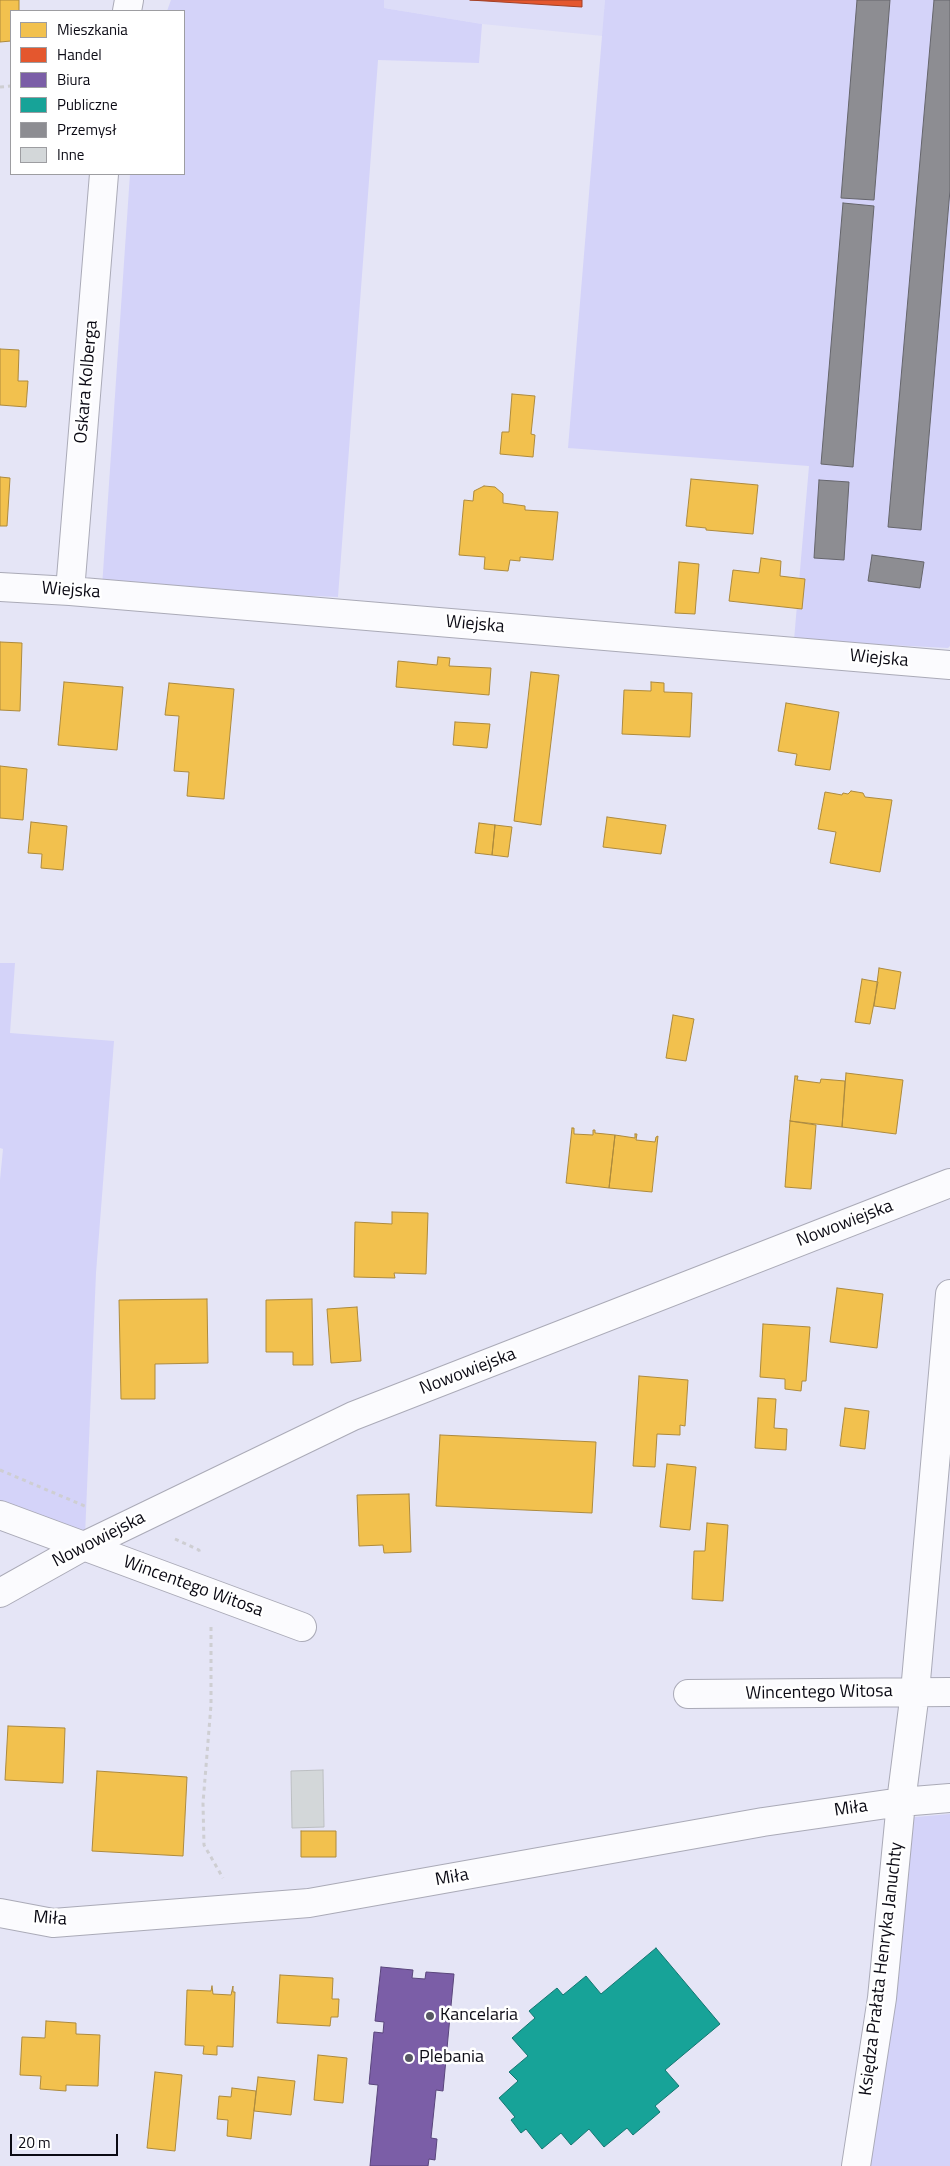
<!DOCTYPE html>
<html>
<head>
<meta charset="utf-8">
<style>
  body { margin:0 }
  #map { position:relative; width:950px; height:2166px; overflow:hidden; background:#e5e5f6; font-family:"Titillium Web",sans-serif }
  canvas { display:block }
  .legend { position:absolute; left:10px; top:10px; width:175px; height:165px; box-sizing:border-box; background:#fff; border:1px solid #9d9da1; margin:0; padding:6px 9px; list-style:none; font-size:15px; color:#0b0a14 }
  .legend li { display:flex; align-items:center; gap:10px; height:25px }
  .legend b { width:25px; border:1px solid #9d9da1 }
  .scale { position:absolute; left:10px; top:2134px; width:108px; height:22px; box-sizing:border-box; border:2px solid #0b0a14; border-top:0; padding-left:6px; font-size:15px; line-height:18px; white-space:nowrap; color:#0b0a14; -webkit-text-stroke:4px #fff; paint-order:stroke }
</style>
</head>
<body>
<div id="map">
<canvas width="950" height="2166"></canvas>
<ul class="legend">
<li><b style="height:14px;background:#f2c14e"></b>Mieszkania</li>
<li><b style="height:14px;background:#e4572e"></b>Handel</li>
<li><b style="height:14px;background:#7b5ea7"></b>Biura</li>
<li><b style="height:14px;background:#17a398"></b>Publiczne</li>
<li><b style="height:14px;background:#8d8d92"></b>Przemysł</li>
<li><b style="height:14px;background:#d3d7d9"></b>Inne</li>
</ul>
<div class="scale">20 m</div>
</div>
<script>
const c = document.querySelector('canvas').getContext('2d');
c.lineJoin = 'round';
function fillPath(path, color) {
  c.fillStyle = color;
  c.fill(path, 'evenodd');
}
function poly(rows) {
  const path = new Path2D();
  for (const r of rows) {
    path.moveTo(r[0], r[1]);
    for (let i = 2; i < r.length; i += 2) path.lineTo(r[i], r[i + 1]);
  }
  return path;
}
function strokePath(path, color, width, dash) {
  c.strokeStyle = color;
  c.lineWidth = width;
  c.lineCap = dash ? 'butt' : 'round';
  c.setLineDash(dash || []);
  c.stroke(path);
}
function drawText(font, color, halo, rows, align = 'center') {
  c.font = font + ' "Titillium Web",sans-serif';
  c.lineWidth = 5;
  c.setLineDash([]);
  c.textBaseline = 'middle';
  c.strokeStyle = halo;
  c.fillStyle = color;
  for (const [text, x, y, turn = 0] of rows) {
    c.save();
    c.translate(x, y);
    c.rotate((+turn || 0) * Math.PI / 180);
    c.textAlign = isNaN(turn) ? turn : align;
    if (halo) c.strokeText(text, 0, 0);
    c.fillText(text, 0, 0);
    c.restore();
  }
}
fillPath(poly([
  [384,0,605,0,603,36,482,24,384,8]
]), '#ddddf8');
fillPath(poly([
  [171,0,384,0,384,8,482,24,479,63,378,60,338,597,102,587,130,174,184,174,184,11,167,11],
  [605,0,950,0,950,646,948,648,794,640,809,466,568,448],
  [0,963,15,963,10,1033,114,1041,96,1273,85,1536,0,1502,0,1180,3,1149,0,1148],
  [950,1814,950,2166,848,2166,893,1819]
]), '#d4d3f9');
const homes = poly([
  [0,0,19,0,19,11,11,11,11,41,0,42,0,0],
  [0,349,19,350,18,381,28,381,26,407,0,405,0,349],
  [512,394,535,396,531,434,535,435,533,457,500,454,502,432,509,432,512,394],
  [0,477,10,478,7,526,0,526,0,477],
  [691,479,758,485,753,534,706,530,706,528,686,526,691,479],
  [484,486,495,487,503,494,503,503,525,506,525,510,558,512,553,560,520,557,520,561,510,560,508,571,484,569,485,557,459,555,464,500,473,501,474,491,484,486],
  [761,558,781,561,780,576,805,579,802,609,729,601,733,570,759,573,761,558],
  [679,562,699,564,695,614,675,613,679,562],
  [0,642,22,643,20,711,0,710,0,642],
  [438,657,450,658,449,666,491,668,489,695,396,687,398,661,437,665,438,657],
  [531,672,559,675,541,825,514,821,531,672],
  [64,682,123,687,117,750,58,745,64,682],
  [651,682,664,683,664,692,692,693,690,737,622,734,624,690,651,691,651,682],
  [169,683,234,689,224,799,187,796,189,772,174,771,179,716,165,715,169,683],
  [786,703,839,712,830,770,795,765,797,754,778,751,786,703],
  [455,722,490,724,487,748,453,745,455,722],
  [0,766,27,769,23,820,0,818,0,766],
  [851,791,863,793,865,797,892,800,880,872,830,863,836,832,818,829,825,792,842,795,843,793,848,794,851,791],
  [607,817,666,825,661,854,603,847,607,817],
  [31,822,67,826,63,870,41,868,42,854,28,853,31,822],
  [479,823,495,825,492,855,475,853,479,823],
  [495,825,512,827,508,857,492,855,495,825],
  [879,968,901,972,895,1009,874,1006,879,968],
  [862,979,878,982,870,1024,855,1022,862,979],
  [673,1015,694,1019,686,1061,666,1058,673,1015],
  [846,1073,903,1080,896,1134,842,1127,846,1073],
  [795,1076,798,1076,797,1080,820,1083,821,1079,845,1081,842,1127,790,1121,795,1076],
  [790,1121,816,1125,811,1189,785,1187,790,1121],
  [572,1128,574,1128,574,1134,593,1135,593,1130,595,1130,595,1133,615,1135,609,1188,566,1183,572,1128],
  [635,1134,637,1134,636,1140,655,1142,656,1137,658,1136,652,1192,609,1188,615,1135,635,1138,635,1134],
  [392,1212,428,1213,426,1274,394,1273,395,1278,354,1277,355,1222,392,1224,392,1212],
  [837,1288,883,1294,877,1348,830,1342,837,1288],
  [207,1299,208,1363,155,1364,155,1399,121,1399,119,1300,207,1299],
  [312,1299,313,1365,293,1365,293,1352,266,1352,266,1300,312,1299],
  [357,1307,361,1361,331,1363,327,1309,357,1307],
  [763,1324,810,1327,806,1381,802,1381,801,1391,785,1389,785,1379,760,1377,763,1324],
  [639,1376,688,1380,685,1426,680,1425,680,1435,657,1434,655,1467,633,1466,639,1376],
  [758,1398,776,1399,774,1428,787,1429,786,1450,755,1448,758,1398],
  [845,1408,869,1411,865,1449,840,1446,845,1408],
  [440,1435,596,1442,592,1513,436,1506,440,1435],
  [667,1464,696,1467,690,1530,660,1527,667,1464],
  [409,1494,411,1552,384,1553,383,1545,359,1546,357,1495,409,1494],
  [707,1523,728,1525,723,1601,692,1599,694,1551,705,1551,707,1523],
  [8,1726,65,1728,63,1783,5,1780,8,1726],
  [97,1771,187,1777,183,1856,92,1851,97,1771],
  [301,1831,336,1831,336,1857,301,1857,301,1831],
  [280,1975,333,1978,332,1999,339,1999,338,2017,331,2017,330,2026,277,2023,280,1975],
  [212,1986,213,1994,231,1995,233,1986,233,1992,235,1992,233,2047,217,2046,217,2055,203,2054,204,2046,185,2045,187,1990,211,1991,212,1986],
  [46,2021,76,2023,76,2034,100,2035,98,2086,66,2085,66,2091,40,2089,41,2076,20,2075,22,2037,45,2038,46,2021],
  [318,2055,347,2058,343,2103,314,2100,318,2055],
  [155,2072,182,2075,175,2151,147,2148,155,2072],
  [258,2077,295,2081,291,2115,254,2111,258,2077],
  [232,2088,256,2091,251,2139,227,2136,228,2120,217,2119,219,2096,231,2097,232,2088]
]);
fillPath(homes, '#f2c14e');
strokePath(homes, '#ad8a3d', 1);
const shops = poly([
  [470,0,582,0,582,7,470,0]
]);
fillPath(shops, '#e4572e');
strokePath(shops, '#a34026', 1);
const offices = poly([
  [381,1967,413,1970,412,1978,425,1979,426,1972,454,1974,443,2091,436,2090,431,2138,437,2139,435,2160,429,2159,428,2166,370,2166,378,2085,369,2084,374,2032,383,2033,384,2022,375,2021,381,1967]
]);
fillPath(offices, '#7b5ea7');
strokePath(offices, '#59457b', 1);
const public = poly([
  [656,1948,720,2024,665,2070,679,2086,655,2106,660,2112,633,2135,627,2128,604,2147,589,2129,571,2145,561,2133,542,2149,526,2129,521,2133,511,2120,515,2117,499,2098,518,2081,509,2072,528,2056,512,2038,535,2018,529,2011,557,1988,563,1995,586,1976,601,1994,656,1948]
]);
fillPath(public, '#17a398');
strokePath(public, '#137570', 1);
const industry = poly([
  [857,0,890,0,874,200,841,198,857,0],
  [934,0,950,0,950,190,921,530,888,527,934,0],
  [843,203,874,206,853,467,821,464,843,203],
  [819,480,849,482,844,560,814,558,819,480],
  [872,555,924,562,920,588,868,581,872,555]
]);
fillPath(industry, '#8d8d92');
strokePath(industry, '#66666c', 1);
const building = poly([
  [323,1770,324,1827,292,1828,291,1771,323,1770]
]);
fillPath(building, '#d3d7d9');
strokePath(building, '#bcbfc2', 1);
const street = poly([
  [127,11,129,0],
  [0,587,70,591,950,665],
  [70,591,104,174],
  [0,1515,302,1627],
  [0,1593,84,1546,353,1416,950,1183],
  [688,1694,950,1692],
  [0,1913,53,1923,309,1903,763,1822,901,1802,950,1798],
  [856,2166,882,1998,901,1802,915,1692,950,1294]
]);
strokePath(street, '#aaaab7', 30);
strokePath(poly([
  [0,87,11,86],
  [0,1470,87,1507],
  [175,1539,199,1550,200,1554],
  [211,1627,211,1705,203,1803,204,1845,223,1878]
]), '#ceced2', 3, [4, 4]);
strokePath(street, '#fbfbfe', 28);
for (const [x, y, r, color] of [
  [430,2016,5,"#575763"],
  [409,2058,5,"#575763"]
]) {
  const dot = new Path2D();
  dot.arc(x, y, r, 0, 2 * Math.PI);
  c.fillStyle = color;
  c.fill(dot);
  strokePath(dot, '#fff', 2);
}
drawText('18px', '#0b0a14', '#fff', [
  ["Oskara Kolberga",87,382,-85],
  ["Wiejska",71,591,4],
  ["Wiejska",475,625,5],
  ["Wiejska",879,659,5],
  ["Nowowiejska",845,1224,-21],
  ["Nowowiejska",468,1372,-21],
  ["Nowowiejska",99,1540,-27],
  ["Wincentego Witosa",193,1587,20],
  ["Wincentego Witosa",819,1693,-1],
  ["Miła",851,1809,-8],
  ["Miła",452,1878,-10],
  ["Miła",50,1919,4],
  ["Księdza Prałata Henryka Januchty",882,1969,-83]
]);
drawText('18px', '#0b0a14', '#fff', [
  ["Kancelaria",440,2016],
  ["Plebania",419,2058]
], 'left');
</script>
</body>
</html>
